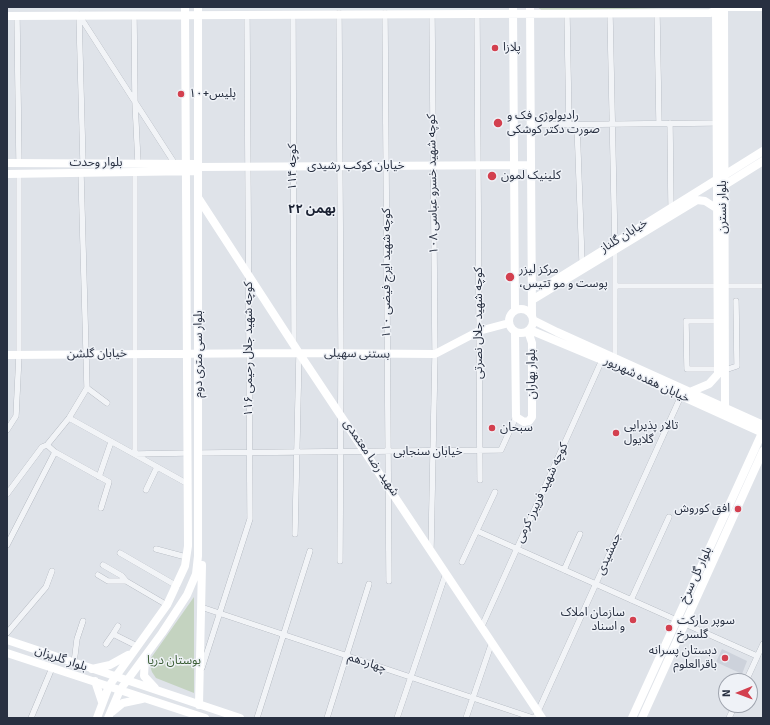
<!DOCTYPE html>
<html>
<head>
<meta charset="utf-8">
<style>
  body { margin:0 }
  #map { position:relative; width:770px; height:725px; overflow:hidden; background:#dfe3e9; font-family:Signika,sans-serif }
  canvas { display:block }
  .frame { position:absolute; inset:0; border:8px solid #283041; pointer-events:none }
  .north { position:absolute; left:718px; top:673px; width:40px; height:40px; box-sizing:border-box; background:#eff2f7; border:1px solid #9fa4ae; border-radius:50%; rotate:269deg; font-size:11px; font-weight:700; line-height:16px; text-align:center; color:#283041 }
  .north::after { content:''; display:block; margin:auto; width:14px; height:18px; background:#d3404f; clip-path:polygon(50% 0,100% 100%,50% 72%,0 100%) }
</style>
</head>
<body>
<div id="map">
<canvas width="770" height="725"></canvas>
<div class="frame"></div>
<div class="north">N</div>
</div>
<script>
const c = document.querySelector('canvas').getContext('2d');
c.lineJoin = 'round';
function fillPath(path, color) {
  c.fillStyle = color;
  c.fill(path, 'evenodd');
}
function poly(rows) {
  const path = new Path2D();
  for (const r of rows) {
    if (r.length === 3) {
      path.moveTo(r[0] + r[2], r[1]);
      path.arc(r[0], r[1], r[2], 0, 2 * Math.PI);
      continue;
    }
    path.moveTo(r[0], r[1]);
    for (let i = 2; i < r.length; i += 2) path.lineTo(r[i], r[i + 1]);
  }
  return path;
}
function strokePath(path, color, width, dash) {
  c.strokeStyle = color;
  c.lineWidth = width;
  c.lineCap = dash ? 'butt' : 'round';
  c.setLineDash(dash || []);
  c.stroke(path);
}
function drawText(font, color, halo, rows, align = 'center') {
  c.font = font + ' Signika,"Noto Sans Arabic",sans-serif';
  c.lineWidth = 3;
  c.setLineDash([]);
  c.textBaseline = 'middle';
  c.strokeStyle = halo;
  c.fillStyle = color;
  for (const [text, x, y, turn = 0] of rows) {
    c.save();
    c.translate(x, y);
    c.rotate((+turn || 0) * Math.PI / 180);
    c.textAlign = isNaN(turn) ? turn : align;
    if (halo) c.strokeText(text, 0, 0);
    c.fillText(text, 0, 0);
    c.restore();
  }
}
fillPath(poly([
  [722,649,747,661,742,674,716,662]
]), '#cdd2db');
fillPath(poly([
  [537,7,705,7,543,11],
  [194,597,194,693,156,678,152,672,150,666,151,658]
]), '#c4d3c0');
const street = poly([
  [339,13,341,354,340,561],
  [385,13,389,581],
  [477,13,480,480],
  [657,13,659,123],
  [293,14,294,344],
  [567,14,569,124],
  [610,14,615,250,615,358],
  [79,15,175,164],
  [134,15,135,102,138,163],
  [17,16,19,163],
  [79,16,83,163],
  [670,123,671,207],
  [577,124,582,262],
  [531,125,715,123],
  [81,173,87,388,69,418,47,445,55,452,109,482,101,508],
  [135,173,135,454,188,453],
  [615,286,763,286],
  [717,321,686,321,687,369,718,369],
  [725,370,737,366,736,301],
  [87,388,107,403],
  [69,418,188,484],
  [7,430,16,416,19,355,19,174],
  [199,453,501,450,516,417],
  [99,477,111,442],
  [146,490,157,467],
  [7,494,42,447,47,445],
  [477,531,757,656],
  [295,534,299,353],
  [7,545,55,452],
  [156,549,186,557],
  [431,550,435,354,432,14],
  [120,553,177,586],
  [462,562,495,492],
  [103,565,122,576,126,581,167,605],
  [564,570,580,534],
  [98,575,108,581,126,581],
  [631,600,669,517],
  [201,607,533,718],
  [118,626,113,634,137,646],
  [482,626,602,360],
  [7,633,46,587,52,571],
  [106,644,113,634],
  [74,663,77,639,83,621],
  [202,668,250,519,247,14],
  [746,681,763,644],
  [31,718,52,668],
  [257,718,310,551],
  [327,718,369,584],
  [397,718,446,573],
  [466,718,492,642],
  [535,718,681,396],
  [729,718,735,705]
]);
strokePath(street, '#a4aab3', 6);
strokePath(street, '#f2f4f7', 5.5);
strokePath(poly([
  [513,7,515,310],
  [530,7,532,316],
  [724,7,725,407],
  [7,16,710,13,724,7,763,7],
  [7,163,198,164],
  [198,167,531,165],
  [7,174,198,171],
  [723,176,763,151],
  [723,186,763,161],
  [199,199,299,353,542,718],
  [532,282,536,286,549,284,716,180],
  [532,300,697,200,705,201,716,208],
  [521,321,12],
  [533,320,557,332,763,425],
  [530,330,602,360,763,433],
  [515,332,516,417,524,422,529,421,532,417,532,343,528,331],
  [7,355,299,353,435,354,479,331,509,323],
  [690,392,709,384,718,374,716,7],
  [7,640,240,718],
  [7,653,205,718],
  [145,658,144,676,155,688],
  [92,669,110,665,128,655],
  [95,681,102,702],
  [199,705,202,565],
  [112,712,123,703,142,699],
  [97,718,109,686,167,605,185,566,188,546,185,7],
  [108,718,120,690,162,633,187,595,196,574,198,556,198,7],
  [632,718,762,433],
  [642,718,763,451]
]), '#fff', 8);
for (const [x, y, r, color] of [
  [495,48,4,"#d3404f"],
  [181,94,4,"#d3404f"],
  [498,123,5,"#d3404f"],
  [492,176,5,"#d3404f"],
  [510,277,5,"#d3404f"],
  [492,428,4,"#d3404f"],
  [616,433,4,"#d3404f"],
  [738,509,4,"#d3404f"],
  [633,620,4,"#d3404f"],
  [669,628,4,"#d3404f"],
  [725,658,4,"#d3404f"]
]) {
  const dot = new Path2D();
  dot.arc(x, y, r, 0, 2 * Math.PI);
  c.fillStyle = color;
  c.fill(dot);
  strokePath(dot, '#eff2f7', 1.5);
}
drawText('12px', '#283041', '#eff2f7', [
  ["پلازا",503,48],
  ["پلیس+۱۰",189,94],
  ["رادیولوژی فک و",507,116],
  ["صورت دکتر کوشکی",507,130],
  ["کلینیک لمون",501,176],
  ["مرکز لیزر",519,270],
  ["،پوست و مو تتیس",519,284],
  ["تالار پذیرایی",624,426],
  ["گلایول",624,440],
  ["سبحان",500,428],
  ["افق کوروش",730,509,"right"],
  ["سازمان املاک",625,613,"right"],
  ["و اسناد",625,627,"right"],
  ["سوپر مارکت",677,621],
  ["گلسرخ",677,635],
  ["دبستان پسرانه",717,651,"right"],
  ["باقرالعلوم",717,665,"right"]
], 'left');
drawText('12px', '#283041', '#eff2f7', [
  ["بلوار وحدت",96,163],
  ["خیابان کوکب رشیدی",356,166],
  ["کوچه ۱۱۴",293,167,-90],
  ["کوچه شهید خسرو عباسی ۱۰۸",433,184,-91],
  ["بلوار نسترن",723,207,-90],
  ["خیابان گلناز",624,236,-32],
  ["کوچه شهید ایرج فیضی ۱۱۰",387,273,-90],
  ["کوچه شهید جلال نصرتی",479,323,-90],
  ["کوچه شهید جلال رحیمی ۱۱۶",249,349,-90],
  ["خیابان گلشن",97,354,-1],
  ["بلوار سی متری دوم",199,354,-90],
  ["بستنی سهیلی",357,354,1],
  ["بلوار بهاران",532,374,-90],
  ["خیابان هفده شهریور",647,380,25],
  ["خیابان سنجابی",428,452],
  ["شهید رضا معتمدی",371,458,56],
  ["کوچه شهید فریبرز کرمی",542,493,-65],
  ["جمشیدی",609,554,-66],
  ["بلوار گل سرخ",696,575,-65],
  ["بلوار گلریزان",61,659,19],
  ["چهاردهم",367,663,18]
]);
drawText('12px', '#3a5d34', '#eff2f7', [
  ["بوستان دریا",174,661]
]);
drawText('bold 13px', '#1a2132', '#eff2f7', [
  ["۲۲ بهمن",312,210]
]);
</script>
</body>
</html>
